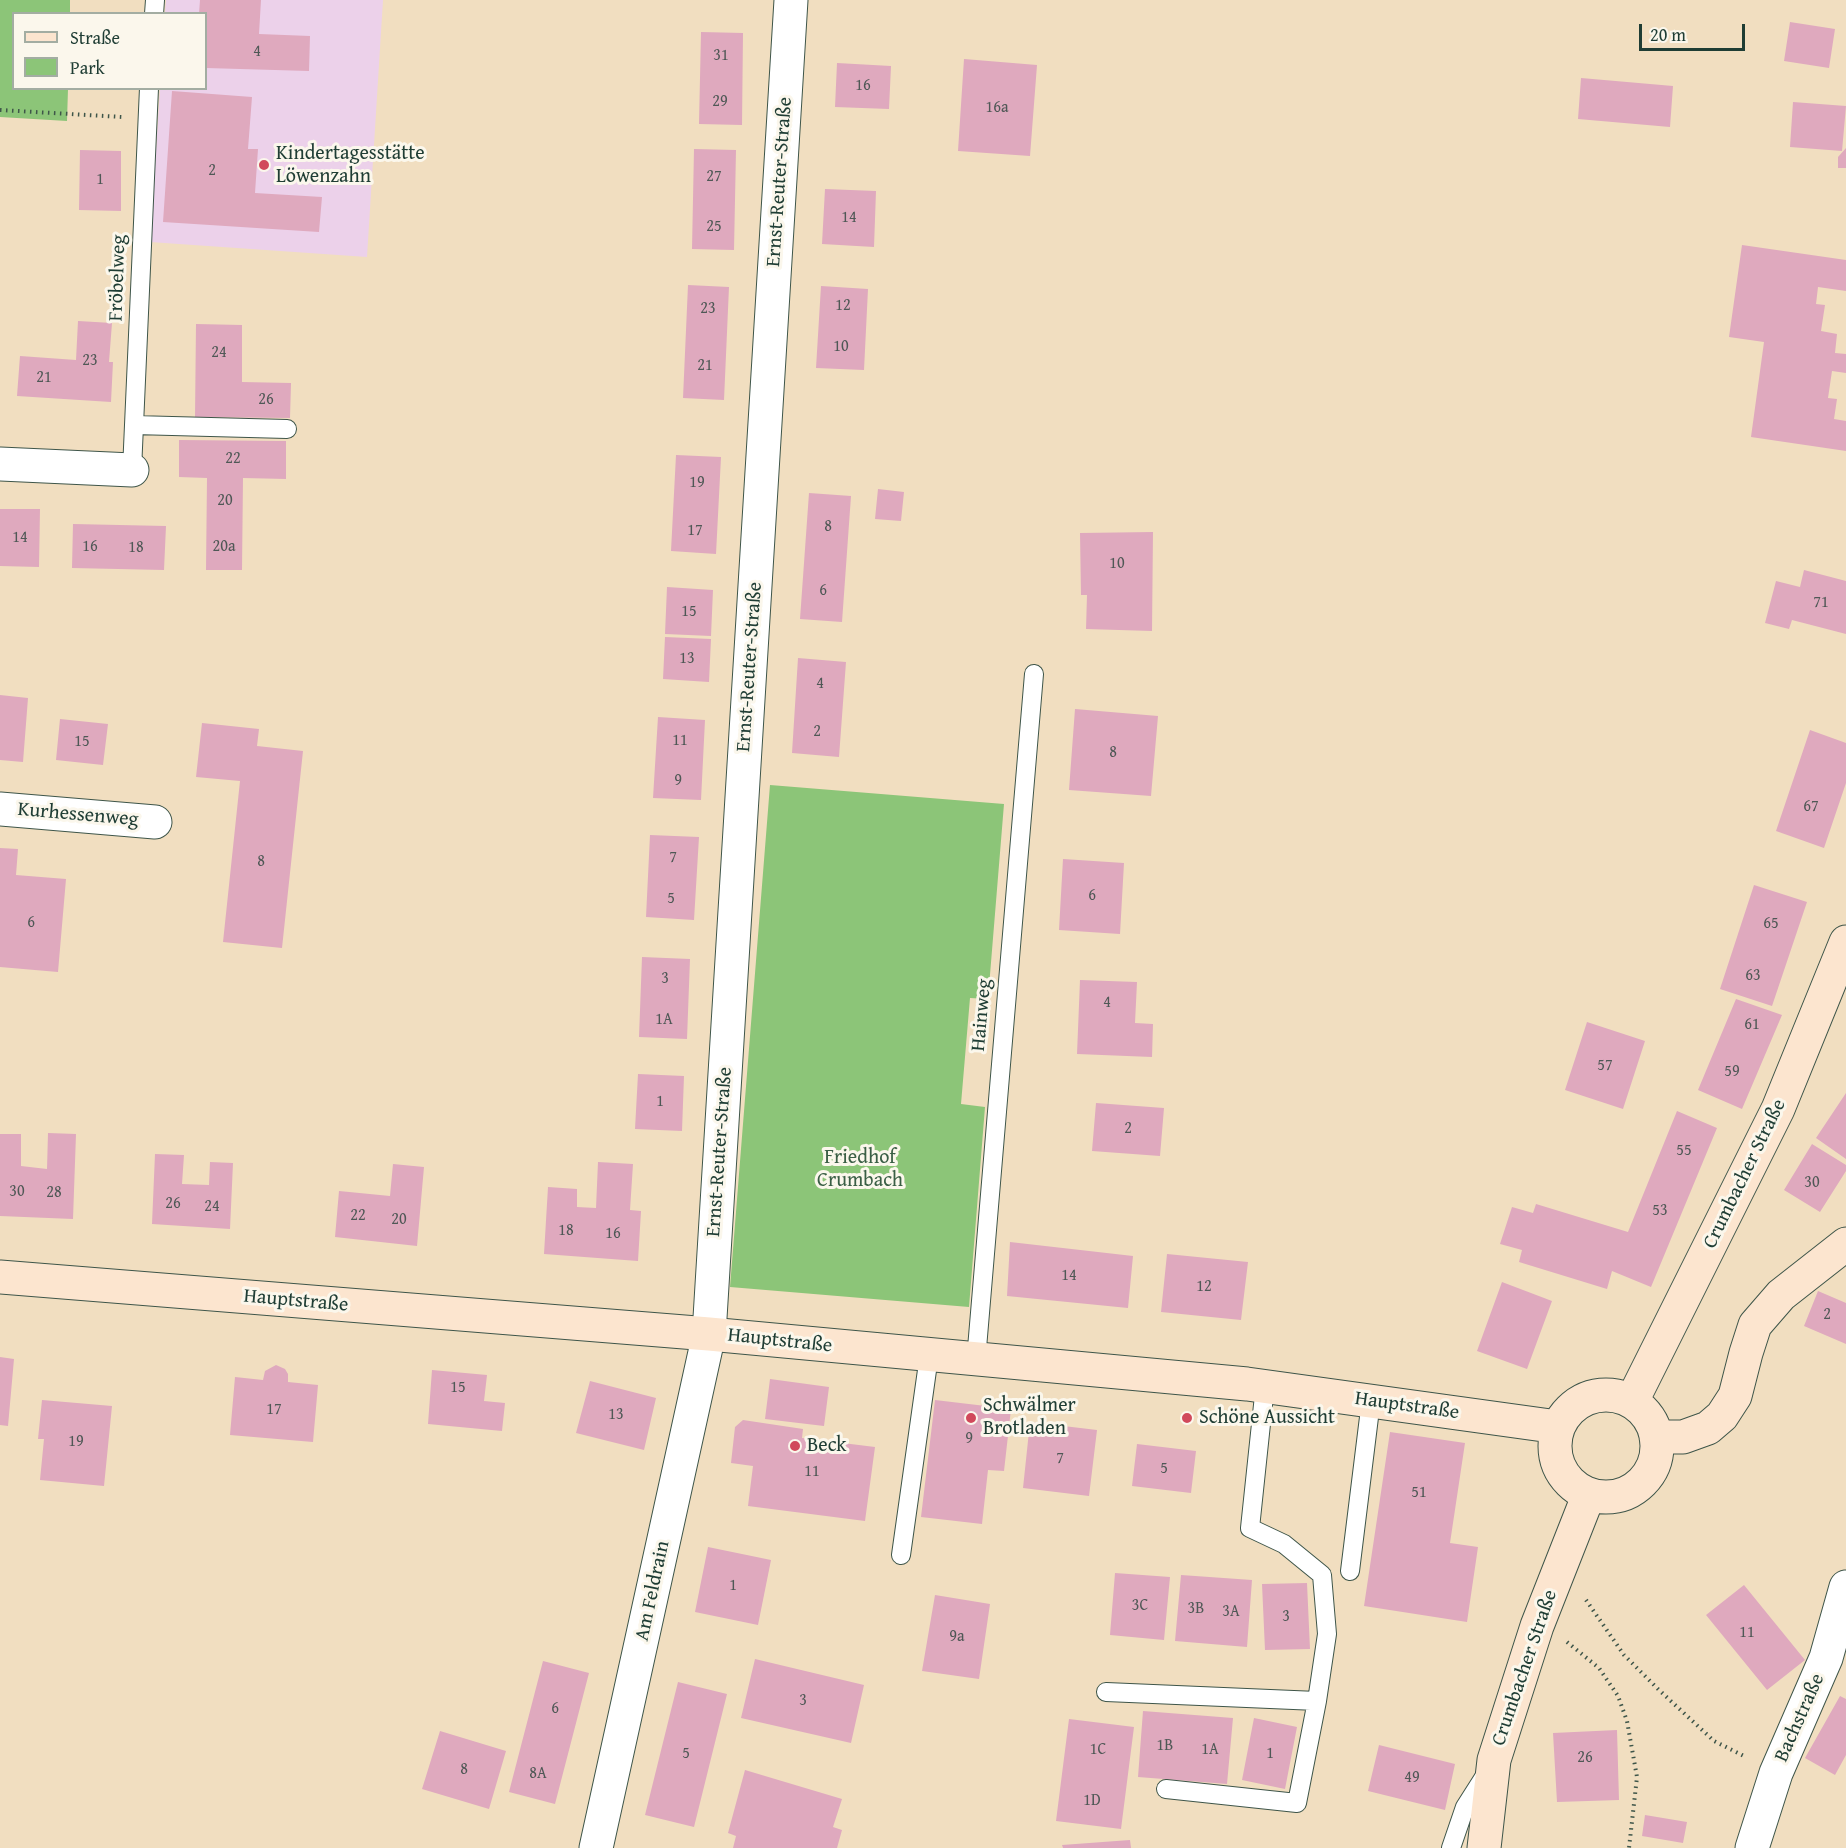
<!DOCTYPE html>
<html>
<head>
<meta charset="utf-8">
<style>
  body { margin:0 }
  #map { position:relative; width:1846px; height:1848px; overflow:hidden; background:#f1dec0; font-family:"Gentium Book Plus",serif }
  canvas { display:block }
  .legend { position:absolute; left:12px; top:12px; width:195px; height:78px; box-sizing:border-box; background:#fbf7ec; border:2px solid #a3ada2; margin:0; padding:8px 10px; list-style:none; font-size:18px; color:#1f3d34 }
  .legend li { display:flex; align-items:center; gap:12px; height:30px }
  .legend b { width:30px; border:2px solid #a3ada2 }
  .scale { position:absolute; left:1639px; top:24px; width:106px; height:27px; box-sizing:border-box; border:3px solid #1f3d34; border-top:0; padding-left:8px; font-size:18px; line-height:21px; white-space:nowrap; color:#1f3d34; -webkit-text-stroke:4px #fbf7ec; paint-order:stroke }
</style>
</head>
<body>
<div id="map">
<canvas width="1846" height="1848"></canvas>
<ul class="legend">
<li><b style="height:8px;background:#fce5cf"></b>Straße</li>
<li><b style="height:16px;background:#8cc578"></b>Park</li>
</ul>
<div class="scale">20 m</div>
</div>
<script>
const c = document.querySelector('canvas').getContext('2d');
c.lineJoin = 'round';
function fillPath(path, color) {
  c.fillStyle = color;
  c.fill(path, 'evenodd');
}
function poly(rows) {
  const path = new Path2D();
  for (const r of rows) {
    if (r.length === 3) {
      path.moveTo(r[0] + r[2], r[1]);
      path.arc(r[0], r[1], r[2], 0, 2 * Math.PI);
      continue;
    }
    path.moveTo(r[0], r[1]);
    for (let i = 2; i < r.length; i += 2) path.lineTo(r[i], r[i + 1]);
  }
  return path;
}
function strokePath(path, color, width, dash) {
  c.strokeStyle = color;
  c.lineWidth = width;
  c.lineCap = dash ? 'butt' : 'round';
  c.setLineDash(dash || []);
  c.stroke(path);
}
function drawText(font, color, halo, rows, align = 'center') {
  c.font = font + ' "Gentium Book Plus",serif';
  c.lineWidth = 6;
  c.setLineDash([]);
  c.textBaseline = 'middle';
  c.strokeStyle = halo;
  c.fillStyle = color;
  for (const [text, x, y, turn = 0] of rows) {
    c.save();
    c.translate(x, y);
    c.rotate((+turn || 0) * Math.PI / 180);
    c.textAlign = isNaN(turn) ? turn : align;
    if (halo) c.strokeText(text, 0, 0);
    c.fillText(text, 0, 0);
    c.restore();
  }
}
fillPath(poly([
  [166,0,383,0,367,257,150,242,160,89,206,88,206,14,165,13]
]), '#ecd1ea');
fillPath(poly([
  [0,0,70,0,70,13,14,14,14,88,68,89,67,121,0,117],
  [770,785,1004,804,988,999,970,998,961,1104,985,1107,969,1307,730,1287]
]), '#8cc578');
fillPath(poly([
  [200,0,261,0,259,34,310,36,309,71,206,68,206,14,199,14],
  [1790,22,1835,29,1829,68,1784,61],
  [701,32,743,33,742,125,699,124],
  [964,59,1037,65,1030,156,958,151],
  [837,63,891,66,889,109,835,107],
  [1581,78,1673,86,1670,127,1578,119],
  [172,91,252,97,248,149,258,149,255,193,322,197,319,232,163,222],
  [1793,102,1846,106,1842,151,1790,147],
  [1846,148,1846,168,1838,168,1838,157],
  [694,149,736,150,734,250,692,249],
  [80,150,121,151,121,211,79,210],
  [825,189,876,191,874,247,822,244],
  [1742,245,1846,260,1846,291,1818,287,1816,304,1825,305,1821,331,1837,334,1835,353,1846,354,1846,373,1832,371,1828,398,1837,399,1834,419,1846,421,1846,451,1751,437,1764,342,1729,337],
  [688,285,729,287,724,400,683,398],
  [821,286,868,289,864,370,816,368],
  [78,321,112,323,109,362,113,362,111,402,17,396,20,356,76,360],
  [196,324,242,325,242,382,291,383,290,418,195,417],
  [179,440,286,441,286,479,243,478,242,570,206,570,207,478,179,477],
  [676,455,721,457,716,554,671,551],
  [878,489,904,492,901,521,875,519],
  [809,493,851,496,842,622,800,619],
  [0,509,40,509,39,567,0,566],
  [73,524,166,526,164,570,72,568],
  [1153,532,1152,631,1086,629,1087,595,1081,595,1080,533],
  [1804,570,1846,581,1846,634,1792,620,1789,629,1765,623,1776,581,1800,587],
  [667,587,713,590,711,636,665,634],
  [665,637,711,639,709,682,663,679],
  [798,658,846,662,839,757,792,753],
  [0,695,28,698,23,762,0,760],
  [1075,709,1158,716,1151,796,1069,790],
  [658,717,705,720,701,800,653,798],
  [60,719,108,724,103,765,56,760],
  [202,723,259,729,257,746,303,751,282,948,223,942,240,781,196,777],
  [1810,730,1846,743,1846,783,1824,848,1776,831],
  [650,835,699,837,694,920,646,917],
  [0,848,18,849,16,875,66,879,58,972,0,967],
  [1063,859,1124,863,1120,934,1059,930],
  [1754,885,1807,902,1772,1006,1720,989],
  [642,957,690,959,687,1039,639,1037],
  [1080,980,1137,982,1135,1023,1153,1024,1152,1057,1077,1054],
  [1736,999,1782,1015,1742,1109,1698,1090],
  [1587,1022,1645,1041,1623,1109,1565,1090],
  [638,1074,684,1076,682,1131,635,1129],
  [1846,1093,1846,1159,1816,1138],
  [1096,1103,1164,1108,1160,1156,1092,1151],
  [1677,1111,1717,1128,1651,1287,1612,1271,1607,1289,1519,1262,1522,1250,1500,1244,1512,1207,1533,1213,1536,1204,1628,1232],
  [48,1133,76,1134,73,1219,0,1216,0,1134,21,1134,21,1166,47,1169],
  [1812,1144,1846,1165,1846,1171,1820,1212,1784,1190],
  [155,1154,184,1155,182,1184,209,1185,210,1162,233,1163,230,1229,152,1224],
  [598,1162,633,1164,630,1210,641,1211,638,1261,544,1254,548,1187,577,1189,577,1207,596,1208],
  [393,1164,424,1167,417,1246,335,1237,339,1191,390,1196],
  [1010,1242,1133,1256,1128,1308,1007,1296],
  [1167,1254,1248,1262,1241,1320,1161,1312],
  [1502,1282,1552,1301,1527,1369,1477,1351],
  [1818,1291,1846,1303,1846,1344,1804,1326],
  [0,1357,14,1359,8,1426,0,1425],
  [276,1365,285,1369,288,1374,288,1382,318,1385,313,1442,230,1435,235,1377,263,1380,265,1371],
  [432,1370,487,1375,484,1401,505,1403,502,1431,428,1424],
  [770,1379,829,1387,824,1426,765,1419],
  [590,1381,656,1398,644,1450,576,1433],
  [42,1400,112,1406,104,1486,40,1480,44,1439,38,1439],
  [935,1400,1011,1409,1004,1471,988,1470,982,1524,921,1517],
  [743,1420,803,1429,802,1438,875,1447,865,1521,748,1506,753,1466,731,1463,735,1427],
  [1030,1422,1097,1430,1089,1496,1023,1488],
  [1390,1432,1465,1443,1450,1543,1478,1547,1467,1622,1364,1606],
  [1137,1444,1196,1451,1191,1493,1132,1486],
  [708,1547,771,1560,758,1625,695,1612],
  [1115,1573,1170,1577,1164,1640,1110,1635],
  [1181,1575,1252,1580,1247,1647,1175,1641],
  [1307,1583,1310,1649,1265,1650,1262,1584],
  [1744,1585,1805,1660,1767,1690,1706,1615],
  [935,1595,990,1604,979,1679,922,1671],
  [755,1659,864,1685,851,1743,741,1718],
  [543,1661,589,1673,555,1804,509,1792],
  [678,1682,727,1694,694,1827,645,1815],
  [1840,1696,1846,1699,1846,1755,1835,1775,1805,1758],
  [1143,1711,1233,1718,1227,1784,1138,1777],
  [1254,1718,1297,1727,1285,1789,1242,1780],
  [1069,1719,1134,1727,1121,1829,1056,1821],
  [1617,1730,1619,1800,1557,1802,1553,1733],
  [440,1731,506,1751,489,1809,422,1789],
  [1379,1745,1455,1764,1445,1810,1368,1791],
  [745,1770,842,1799,833,1827,842,1830,837,1848,733,1848,736,1836,728,1833],
  [1645,1815,1687,1822,1683,1843,1642,1836],
  [1130,1840,1131,1848,1063,1848,1062,1845]
]), '#dfa9be');
const lane = poly([
  [154,14,155,0],
  [134,425,287,429],
  [132,470,149,88],
  [976,1360,1034,674],
  [901,1555,929,1356],
  [1350,1571,1371,1401],
  [1106,1692,1317,1701,1327,1634,1322,1575,1284,1544,1250,1528,1265,1386],
  [1166,1789,1297,1803,1317,1701],
  [1451,1848,1465,1807,1486,1774]
]);
const street = poly([
  [0,464,132,470],
  [0,809,155,822],
  [596,1848,709,1334,791,0],
  [1752,1848,1776,1773,1826,1658,1846,1587]
]);
const secondary = poly([
  [0,1277,709,1334,1247,1384,1558,1427],
  [1606,1446,51],
  [1632,1401,1778,1109,1846,942],
  [1656,1437,1683,1437,1708,1428,1722,1416,1735,1396,1746,1353,1755,1325,1781,1295,1846,1244],
  [1484,1848,1494,1760,1537,1626,1589,1494]
]);
strokePath(lane, '#3e5549', 20);
strokePath(street, '#3e5549', 35);
strokePath(secondary, '#3e5549', 35);
strokePath(poly([
  [0,110,122,117],
  [1586,1600,1624,1655,1659,1690,1714,1741,1746,1757],
  [1567,1642,1599,1668,1618,1696,1627,1721,1637,1777,1629,1848]
]), '#3e5549', 4, [1.5, 4.5]);
strokePath(lane, '#fff', 18);
strokePath(street, '#fff', 33);
strokePath(secondary, '#fce5cf', 33);
for (const [x, y, r, color] of [
  [264,165,6,"#d1495b"],
  [971,1418,6,"#d1495b"],
  [1187,1418,6,"#d1495b"],
  [795,1446,6,"#d1495b"]
]) {
  const dot = new Path2D();
  dot.arc(x, y, r, 0, 2 * Math.PI);
  c.fillStyle = color;
  c.fill(dot);
  strokePath(dot, '#fbf7ec', 2);
}
drawText('16px', '#4f5856', null, [
  ["4",257,52],
  ["31",721,56],
  ["16",863,86],
  ["29",720,102],
  ["16a",997,108],
  ["2",212,171],
  ["27",714,177],
  ["1",100,180],
  ["14",849,218],
  ["25",714,227],
  ["12",843,306],
  ["23",708,309],
  ["10",841,347],
  ["24",219,353],
  ["23",90,361],
  ["21",705,366],
  ["21",44,378],
  ["26",266,400],
  ["22",233,459],
  ["19",697,483],
  ["20",225,501],
  ["8",828,527],
  ["17",695,531],
  ["14",20,538],
  ["16",90,547],
  ["20a",224,547],
  ["18",136,548],
  ["10",1117,564],
  ["6",823,591],
  ["71",1821,603],
  ["15",689,612],
  ["13",687,659],
  ["4",820,684],
  ["2",817,732],
  ["11",680,741],
  ["15",82,742],
  ["8",1113,753],
  ["9",678,781],
  ["67",1811,807],
  ["7",673,858],
  ["8",261,862],
  ["6",1092,896],
  ["5",671,899],
  ["6",31,923],
  ["65",1771,924],
  ["63",1753,976],
  ["3",665,979],
  ["4",1107,1003],
  ["1A",664,1020],
  ["61",1752,1025],
  ["57",1605,1066],
  ["59",1732,1072],
  ["1",660,1102],
  ["2",1128,1129],
  ["55",1684,1151],
  ["30",1812,1183],
  ["30",17,1192],
  ["28",54,1193],
  ["26",173,1204],
  ["24",212,1207],
  ["53",1660,1211],
  ["22",358,1216],
  ["20",399,1220],
  ["18",566,1231],
  ["16",613,1234],
  ["14",1069,1276],
  ["12",1204,1287],
  ["2",1827,1315],
  ["15",458,1388],
  ["17",274,1410],
  ["13",616,1415],
  ["9",969,1439],
  ["19",76,1442],
  ["7",1060,1459],
  ["5",1164,1469],
  ["11",812,1472],
  ["51",1419,1493],
  ["1",733,1586],
  ["3C",1140,1606],
  ["3B",1196,1609],
  ["3A",1231,1612],
  ["3",1286,1617],
  ["11",1747,1633],
  ["9a",957,1637],
  ["3",803,1701],
  ["6",555,1709],
  ["1B",1165,1746],
  ["1C",1098,1750],
  ["1A",1210,1750],
  ["5",686,1754],
  ["1",1270,1754],
  ["26",1585,1758],
  ["8",464,1770],
  ["8A",538,1774],
  ["49",1412,1778],
  ["1D",1092,1801]
]);
drawText('20px', '#1f3d34', '#fbf7ec', [
  ["Kindertagesstätte",276,154],
  ["Löwenzahn",276,177],
  ["Schwälmer",983,1406],
  ["Brotladen",983,1429],
  ["Schöne Aussicht",1199,1418],
  ["Beck",807,1446]
], 'left');
drawText('20px', '#1f3d34', '#fbf7ec', [
  ["Ernst-Reuter-Straße",780,182,-86],
  ["Fröbelweg",118,278,-88],
  ["Ernst-Reuter-Straße",750,667,-86],
  ["Kurhessenweg",78,815,5],
  ["Hainweg",982,1015,-85],
  ["Ernst-Reuter-Straße",720,1152,-86],
  ["Crumbacher Straße",1745,1174,-64],
  ["Hauptstraße",296,1301,5],
  ["Hauptstraße",780,1341,6],
  ["Hauptstraße",1407,1406,8],
  ["Am Feldrain",653,1591,-78],
  ["Crumbacher Straße",1525,1668,-71],
  ["Bachstraße",1800,1718,-66]
]);
drawText('20px', '#3a5f45', '#fbf7ec', [
  ["Friedhof",860,1158],
  ["Crumbach",860,1181]
]);
</script>
</body>
</html>
